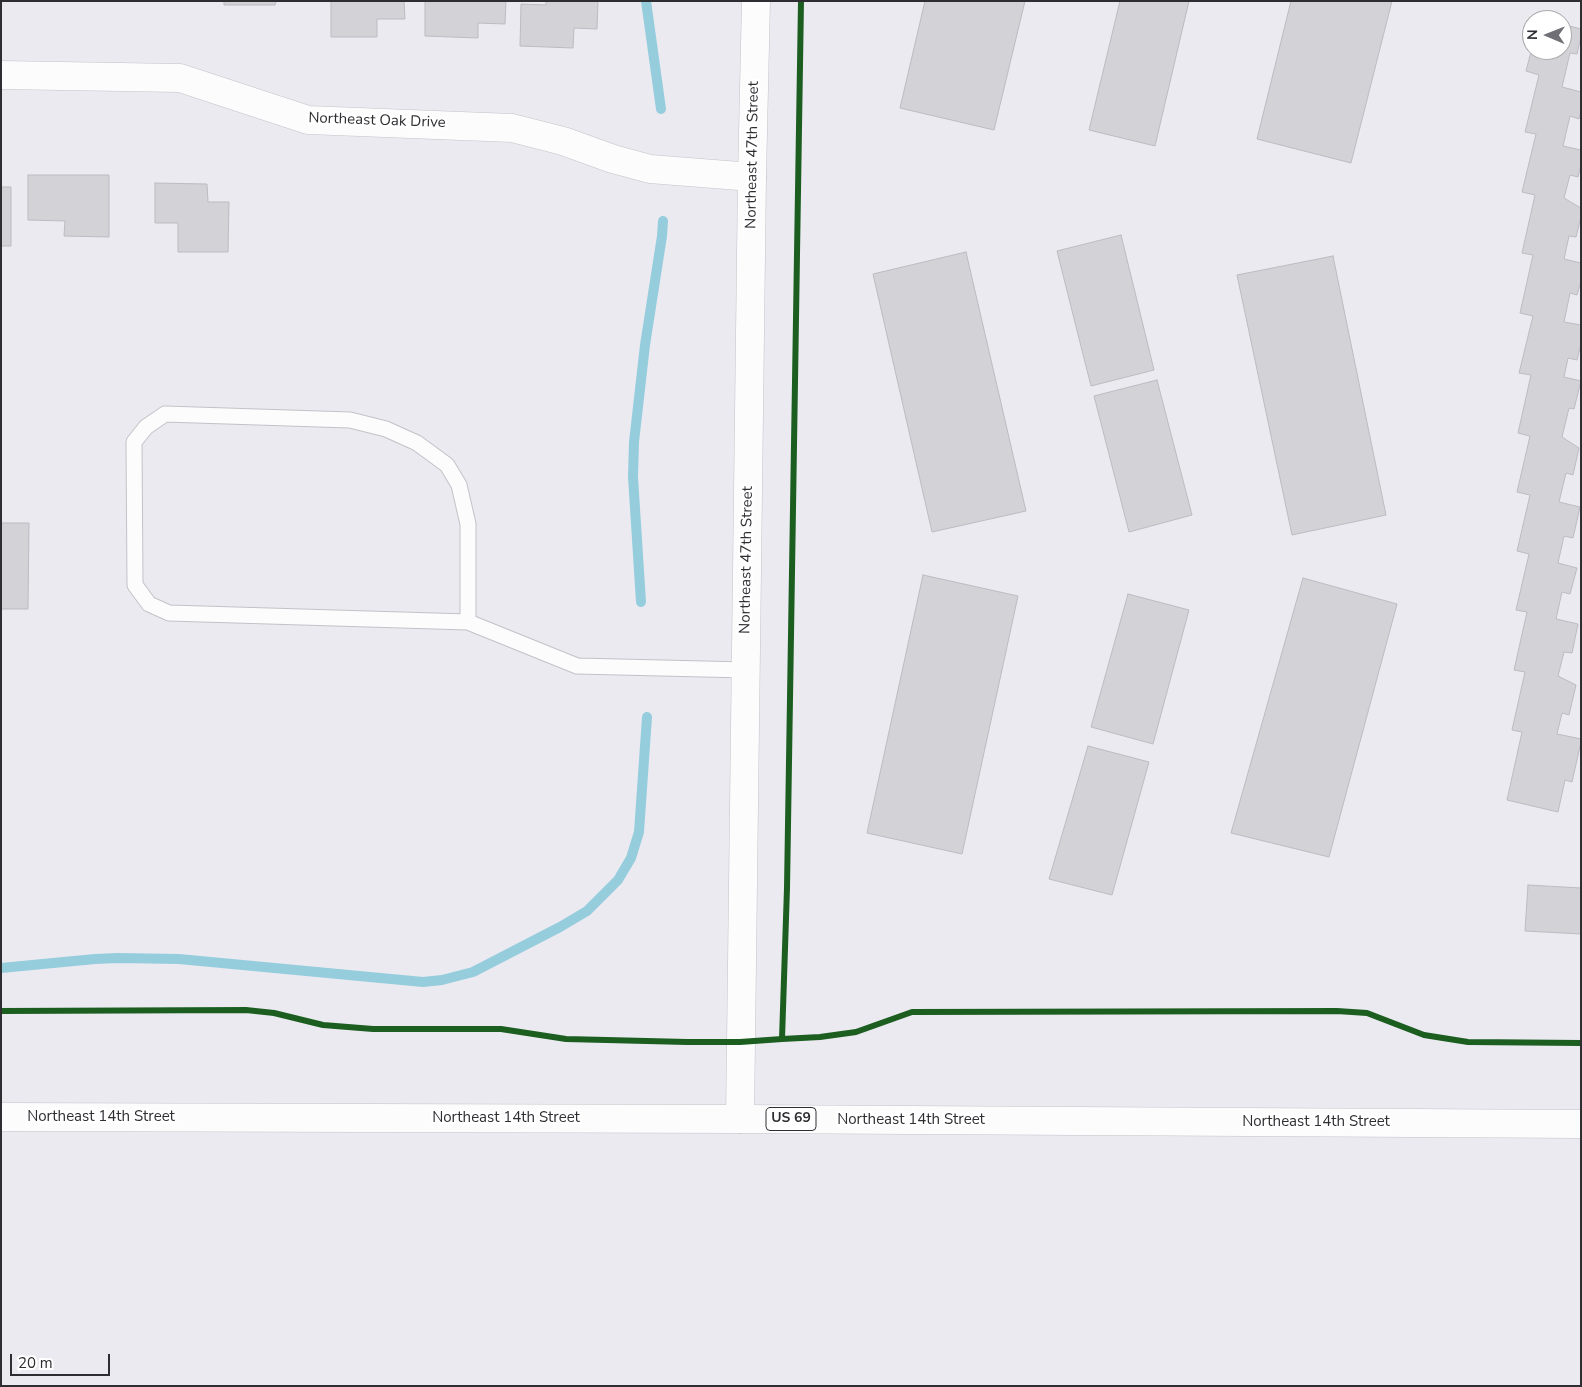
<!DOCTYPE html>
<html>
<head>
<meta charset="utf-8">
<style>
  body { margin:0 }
  #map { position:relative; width:1582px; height:1387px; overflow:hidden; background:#ebeaf1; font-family:"Nunito Sans",sans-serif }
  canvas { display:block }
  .frame { position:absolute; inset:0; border:2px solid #2e2d32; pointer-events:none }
  .north { position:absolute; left:1522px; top:10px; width:50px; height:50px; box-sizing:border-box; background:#fff; border:1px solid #ababad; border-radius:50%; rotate:271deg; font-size:14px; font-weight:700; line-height:20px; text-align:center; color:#2e2d32 }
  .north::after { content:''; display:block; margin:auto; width:18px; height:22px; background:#706f75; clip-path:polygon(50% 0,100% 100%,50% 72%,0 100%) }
  .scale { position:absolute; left:10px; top:1354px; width:100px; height:22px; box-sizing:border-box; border:2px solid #2e2d32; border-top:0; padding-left:6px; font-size:15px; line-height:18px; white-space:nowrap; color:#2e2d32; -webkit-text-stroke:4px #fff; paint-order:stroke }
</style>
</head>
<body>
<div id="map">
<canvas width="1582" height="1387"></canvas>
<div class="frame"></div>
<div class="north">N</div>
<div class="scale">20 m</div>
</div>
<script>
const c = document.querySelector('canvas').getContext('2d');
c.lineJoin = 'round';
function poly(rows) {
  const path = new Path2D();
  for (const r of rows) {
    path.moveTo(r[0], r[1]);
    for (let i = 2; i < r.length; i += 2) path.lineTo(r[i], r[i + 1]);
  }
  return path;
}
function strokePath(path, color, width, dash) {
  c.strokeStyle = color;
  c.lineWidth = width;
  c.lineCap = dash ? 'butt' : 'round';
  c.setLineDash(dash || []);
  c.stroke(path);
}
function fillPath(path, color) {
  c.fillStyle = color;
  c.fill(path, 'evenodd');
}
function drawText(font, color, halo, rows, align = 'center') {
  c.font = font + ' "Nunito Sans",sans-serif';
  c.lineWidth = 5;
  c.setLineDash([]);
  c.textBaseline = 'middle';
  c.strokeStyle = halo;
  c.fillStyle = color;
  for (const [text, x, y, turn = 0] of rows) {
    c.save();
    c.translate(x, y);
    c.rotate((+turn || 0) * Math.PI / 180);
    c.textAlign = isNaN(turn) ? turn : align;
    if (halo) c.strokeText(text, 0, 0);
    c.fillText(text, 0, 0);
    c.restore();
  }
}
strokePath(poly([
  [646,1,661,109],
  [641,602,633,477,634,442,645,345,662,236,663,221],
  [1,968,95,959,118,958,179,959,423,982,442,980,473,972,560,927,587,911,618,880,631,858,639,832,647,717]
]), '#96cddd', 10);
const building = poly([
  [224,1,276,1,275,5,224,5,224,1],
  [331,1,404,1,405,19,377,19,377,37,331,37,331,1],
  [425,1,506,1,505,24,478,23,478,38,425,36,425,1],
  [546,1,598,1,597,29,574,28,573,48,520,46,521,4,546,5,546,1],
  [925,1,1025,1,994,130,900,108,925,1],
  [1120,1,1189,1,1155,146,1089,130,1120,1],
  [1291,1,1392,1,1351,163,1257,139,1291,1],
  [1562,24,1581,29,1581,37,1577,54,1570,53,1562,87,1581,92,1581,111,1579,119,1570,116,1563,146,1581,150,1581,165,1578,177,1570,175,1564,198,1581,208,1581,217,1576,237,1569,236,1564,259,1581,263,1581,281,1577,295,1570,293,1564,322,1581,325,1581,344,1577,360,1568,358,1564,377,1581,381,1574,409,1569,408,1562,437,1579,448,1573,475,1566,473,1559,502,1580,507,1573,538,1564,536,1558,563,1577,568,1570,594,1562,592,1556,619,1578,624,1572,653,1564,652,1558,676,1576,685,1569,715,1562,713,1557,734,1581,739,1581,742,1572,782,1565,780,1558,812,1507,800,1522,732,1512,730,1525,672,1514,670,1527,612,1516,610,1529,554,1517,551,1530,495,1517,492,1530,436,1518,433,1531,375,1519,373,1533,316,1520,313,1533,255,1522,253,1535,195,1522,192,1536,134,1525,132,1539,75,1526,71,1532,48,1532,50,1562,50,1562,24],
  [28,175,109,175,109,237,64,236,65,221,28,220,28,175],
  [155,183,207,184,208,202,229,202,228,252,178,252,178,223,155,223,155,183],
  [1,187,11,187,11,246,1,246,1,187],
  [1121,235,1154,370,1091,386,1057,251,1121,235],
  [966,252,1026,511,932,532,873,274,966,252],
  [1333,256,1386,515,1292,535,1237,275,1333,256],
  [1157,380,1192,515,1129,532,1094,396,1157,380],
  [1,523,29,523,28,609,1,609,1,523],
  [923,575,1018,596,962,854,867,833,923,575],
  [1303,578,1397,604,1329,857,1231,833,1303,578],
  [1128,594,1189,610,1153,744,1091,727,1128,594],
  [1088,746,1149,762,1112,895,1049,879,1088,746],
  [1528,885,1581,888,1581,934,1525,931,1528,885]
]);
fillPath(building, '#d2d2d7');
strokePath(building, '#bcbbc1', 1);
const lane = poly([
  [468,622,468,524,459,485,447,465,417,443,386,429,350,420,165,414,146,427,134,442,135,585,149,604,169,613,468,622,577,666,746,670]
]);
const street = poly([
  [1,75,180,78,308,120,512,128,563,141,613,159,650,169,752,177]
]);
const secondary = poly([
  [740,1119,752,177,756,1]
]);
const primary = poly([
  [1,1117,740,1119,1581,1124]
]);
strokePath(lane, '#c3c2c8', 17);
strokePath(street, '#c3c2c8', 29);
strokePath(secondary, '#c3c2c8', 29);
strokePath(primary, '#c3c2c8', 29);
strokePath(lane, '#fcfcfd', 15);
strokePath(street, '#fcfcfd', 28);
strokePath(secondary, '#fcfcfd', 28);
strokePath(primary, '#fcfcfd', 28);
strokePath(poly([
  [1,1011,246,1010,274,1013,323,1025,373,1029,501,1029,566,1039,687,1042,740,1042,782,1039,787,888,801,1],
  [782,1039,820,1037,856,1032,912,1012,1337,1011,1367,1013,1424,1035,1468,1042,1581,1043]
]), '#1b5e20', 6);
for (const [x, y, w] of [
  [791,1119,50]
]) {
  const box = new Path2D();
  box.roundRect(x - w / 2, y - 11.5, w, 23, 4);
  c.fillStyle = '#fff';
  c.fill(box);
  strokePath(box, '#2e2d32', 1);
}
drawText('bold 14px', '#2e2d32', null, [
  ["US 69",791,1119]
]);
drawText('15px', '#2e2d32', '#fff', [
  ["Northeast Oak Drive",377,121,2],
  ["Northeast 47th Street",753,155,-89],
  ["Northeast 47th Street",747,560,-89],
  ["Northeast 14th Street",101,1117],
  ["Northeast 14th Street",506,1118],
  ["Northeast 14th Street",911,1120],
  ["Northeast 14th Street",1316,1122]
]);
</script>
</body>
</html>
